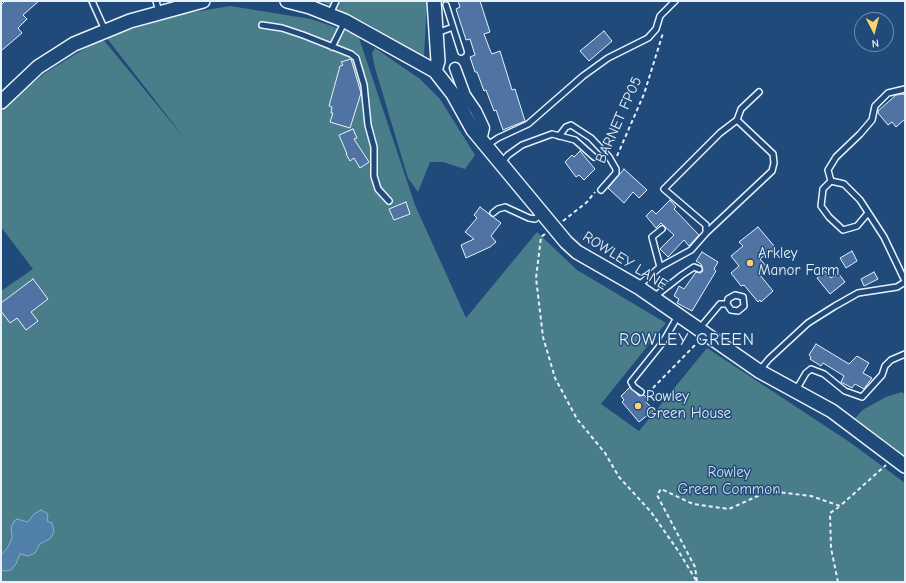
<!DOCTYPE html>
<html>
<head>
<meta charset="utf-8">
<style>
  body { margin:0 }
  #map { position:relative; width:906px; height:583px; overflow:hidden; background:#1f4a7a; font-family:"Comic Neue",sans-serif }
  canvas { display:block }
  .frame { position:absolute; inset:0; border:2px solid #e8f1f8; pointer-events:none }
  .north { position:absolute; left:854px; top:12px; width:40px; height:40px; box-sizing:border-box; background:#1f4a7a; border:1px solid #6f8dac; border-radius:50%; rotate:174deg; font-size:11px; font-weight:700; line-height:16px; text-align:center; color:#e8f1f8 }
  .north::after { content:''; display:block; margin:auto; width:14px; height:18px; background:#ffd166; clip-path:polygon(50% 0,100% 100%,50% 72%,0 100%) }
</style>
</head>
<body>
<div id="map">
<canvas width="906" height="583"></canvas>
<div class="frame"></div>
<div class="north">N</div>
</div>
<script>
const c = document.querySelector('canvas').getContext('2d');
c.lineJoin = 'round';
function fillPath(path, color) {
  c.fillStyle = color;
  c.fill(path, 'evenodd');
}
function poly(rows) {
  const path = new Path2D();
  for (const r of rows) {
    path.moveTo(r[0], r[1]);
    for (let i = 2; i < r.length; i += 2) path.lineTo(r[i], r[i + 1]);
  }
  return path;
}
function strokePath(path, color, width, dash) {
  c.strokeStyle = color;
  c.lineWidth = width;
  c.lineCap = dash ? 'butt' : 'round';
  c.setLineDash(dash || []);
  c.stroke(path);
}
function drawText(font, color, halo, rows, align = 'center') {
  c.font = font + ' "Comic Neue",sans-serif';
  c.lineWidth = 3;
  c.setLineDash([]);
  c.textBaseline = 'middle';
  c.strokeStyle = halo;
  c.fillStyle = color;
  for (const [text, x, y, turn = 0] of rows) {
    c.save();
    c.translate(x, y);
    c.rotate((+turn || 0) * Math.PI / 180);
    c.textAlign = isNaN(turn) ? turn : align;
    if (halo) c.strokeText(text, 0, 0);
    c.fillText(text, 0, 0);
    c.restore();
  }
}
fillPath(poly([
  [321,1,427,1,424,57,366,23],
  [230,6,311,19,358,35,415,205,466,318,537,232,577,270,666,323,601,404,639,431,707,348,851,443,905,483,905,582,1,582,1,291,33,269,1,227,1,109,45,73,102,38,186,140,106,37,182,14],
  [375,48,420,79,440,99,475,155,465,169,443,162,430,162,418,192,408,178,375,68,372,53],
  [902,392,905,395,905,456,855,418,864,409,886,397]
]), '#4a7d8a');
const water = poly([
  [41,510,48,514,47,521,52,523,54,531,51,538,40,544,35,553,28,556,20,554,16,564,11,570,5,571,1,570,1,555,8,547,12,538,11,527,14,521,17,519,28,522,34,514,41,510]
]);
fillPath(water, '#5181a9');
strokePath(water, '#8daec9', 1);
const building = poly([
  [5,1,39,1,23,15,27,19,18,28,22,33,1,51,1,5,5,1],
  [458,1,480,1,490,32,484,34,490,50,492,54,500,51,512,90,515,89,525,121,503,130,496,110,494,111,486,90,484,91,477,72,475,72,470,57,475,55,470,39,466,40,456,9,460,7,458,1],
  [604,31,612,41,589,61,580,51,604,31],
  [351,59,361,93,350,128,330,122,333,113,331,113,332,107,329,106,340,66,343,65,341,62,351,59],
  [903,94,905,96,905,119,896,127,892,122,888,125,878,113,878,111,896,95,903,94],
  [353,129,357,138,354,139,369,162,360,168,354,158,350,161,346,154,347,154,339,135,353,129],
  [580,151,595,169,584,180,579,175,576,177,565,162,572,155,574,157,580,151],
  [624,169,647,190,639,198,633,192,624,203,608,188,624,169],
  [670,200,676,207,674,209,699,235,689,246,684,240,668,257,660,249,674,235,661,223,656,228,646,216,652,210,656,214,670,200],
  [406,202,410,214,394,220,389,209,406,202],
  [480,207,501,223,491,236,496,242,490,247,466,258,461,245,474,239,465,232,477,218,474,215,480,207],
  [758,227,775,247,760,259,768,268,760,275,773,291,761,302,760,300,758,302,744,285,741,286,731,273,739,266,731,256,743,246,739,242,758,227],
  [852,251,857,261,846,268,840,258,852,251],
  [702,252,718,262,714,269,716,271,692,311,677,303,679,299,674,296,679,286,684,289,696,272,700,273,703,271,701,264,696,261,702,252],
  [825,271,831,278,838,273,845,282,830,294,817,278,825,271],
  [874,272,878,279,864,286,861,279,874,272],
  [33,279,48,299,31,312,38,321,26,330,17,318,10,323,1,311,1,303,33,279],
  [816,344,849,364,857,356,869,363,863,373,872,378,866,386,864,389,855,384,852,388,841,382,844,376,823,363,821,366,810,359,811,357,809,355,816,344],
  [630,387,639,396,644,395,649,400,646,402,654,410,639,422,622,402,624,400,621,396,630,387]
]);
fillPath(building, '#4f74a3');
strokePath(building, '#e8f1f8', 1);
const service = poly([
  [92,1,105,30],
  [156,1,159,12],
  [446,5,461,52],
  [330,14,336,1],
  [262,25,282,28,303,35,351,54,356,58,364,85,368,125,374,147,374,176,378,189,389,201],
  [437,33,453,27],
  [332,47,345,21],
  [559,136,566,127,571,125,591,138,609,157,616,169,616,173,601,190],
  [486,146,498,138,528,124,583,76,608,58,648,38,656,29,660,16,675,1],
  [502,162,508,155,522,145,552,134,575,140,594,157],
  [831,181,828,170,836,157,860,134,872,120,875,106,888,93,905,89],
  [493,213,498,209,505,207,529,218,535,219,541,214],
  [868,213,857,226,843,230,829,217,821,206,823,189,831,181,844,184,860,200,884,237,905,281],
  [706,233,772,171,774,163,773,154,737,120],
  [660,267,691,250,706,233,706,225,664,189,720,133,737,120,741,109,759,92],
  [638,286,660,267,652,237,662,229],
  [654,297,682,275,694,267,699,269],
  [699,329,720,304,727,304,731,310,738,311,744,306,743,297,735,295,728,299,727,304],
  [759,371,769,359,808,323,835,306,858,293,897,287,905,282],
  [796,390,806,373,811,369,824,374,845,391,862,397,882,375,885,366,891,360,905,354],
  [641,392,634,387,631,382,663,342,678,316]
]);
const minor = poly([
  [455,68,465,95,476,111,484,128,481,140]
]);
const tertiary = poly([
  [287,1,310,7,345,21,435,71],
  [434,1,438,61,435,71,453,94,473,130,566,242,577,252,638,287,759,371,832,411,905,466],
  [1,102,38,67,74,44,130,21,203,1]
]);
strokePath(service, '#e8f1f8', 8);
strokePath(minor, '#e8f1f8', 13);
strokePath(tertiary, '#e8f1f8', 16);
strokePath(poly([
  [617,156,644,94,663,33],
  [563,221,587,202,595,192],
  [545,234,541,237,536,278,543,337,555,378,577,419,605,453,619,477,651,512,679,552,697,582],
  [648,393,698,342],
  [697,581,695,567,657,495,661,489,693,504,729,509,769,491,811,496,840,506,886,465],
  [838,582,831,548,830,513,839,507]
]), '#e8f1f8', 2, [4, 3]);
strokePath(service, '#1f4a7a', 5);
strokePath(minor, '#1f4a7a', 10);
strokePath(tertiary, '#1f4a7a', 13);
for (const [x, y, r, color] of [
  [750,263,4,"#ffd166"],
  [638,406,4,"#ffd166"]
]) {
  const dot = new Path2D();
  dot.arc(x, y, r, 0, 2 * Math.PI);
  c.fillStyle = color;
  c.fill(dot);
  strokePath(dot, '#1f4a7a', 1.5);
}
drawText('15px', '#e8f1f8', '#1f4a7a', [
  ["BARNET FP05",619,120,-66],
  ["ROWLEY LANE",625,261,32]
]);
drawText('15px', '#e8f1f8', '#1f4a7a', [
  ["Arkley",758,254],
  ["Manor Farm",758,271],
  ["Rowley",646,397],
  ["Green House",646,414]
], 'left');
drawText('15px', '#d0e0e8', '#1f4a7a', [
  ["Rowley",729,473],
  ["Green Common",729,490]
]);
c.letterSpacing = '1px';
drawText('17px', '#e8f1f8', '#1f4a7a', [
  ["ROWLEY GREEN",687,340]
]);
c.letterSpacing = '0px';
</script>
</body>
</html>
